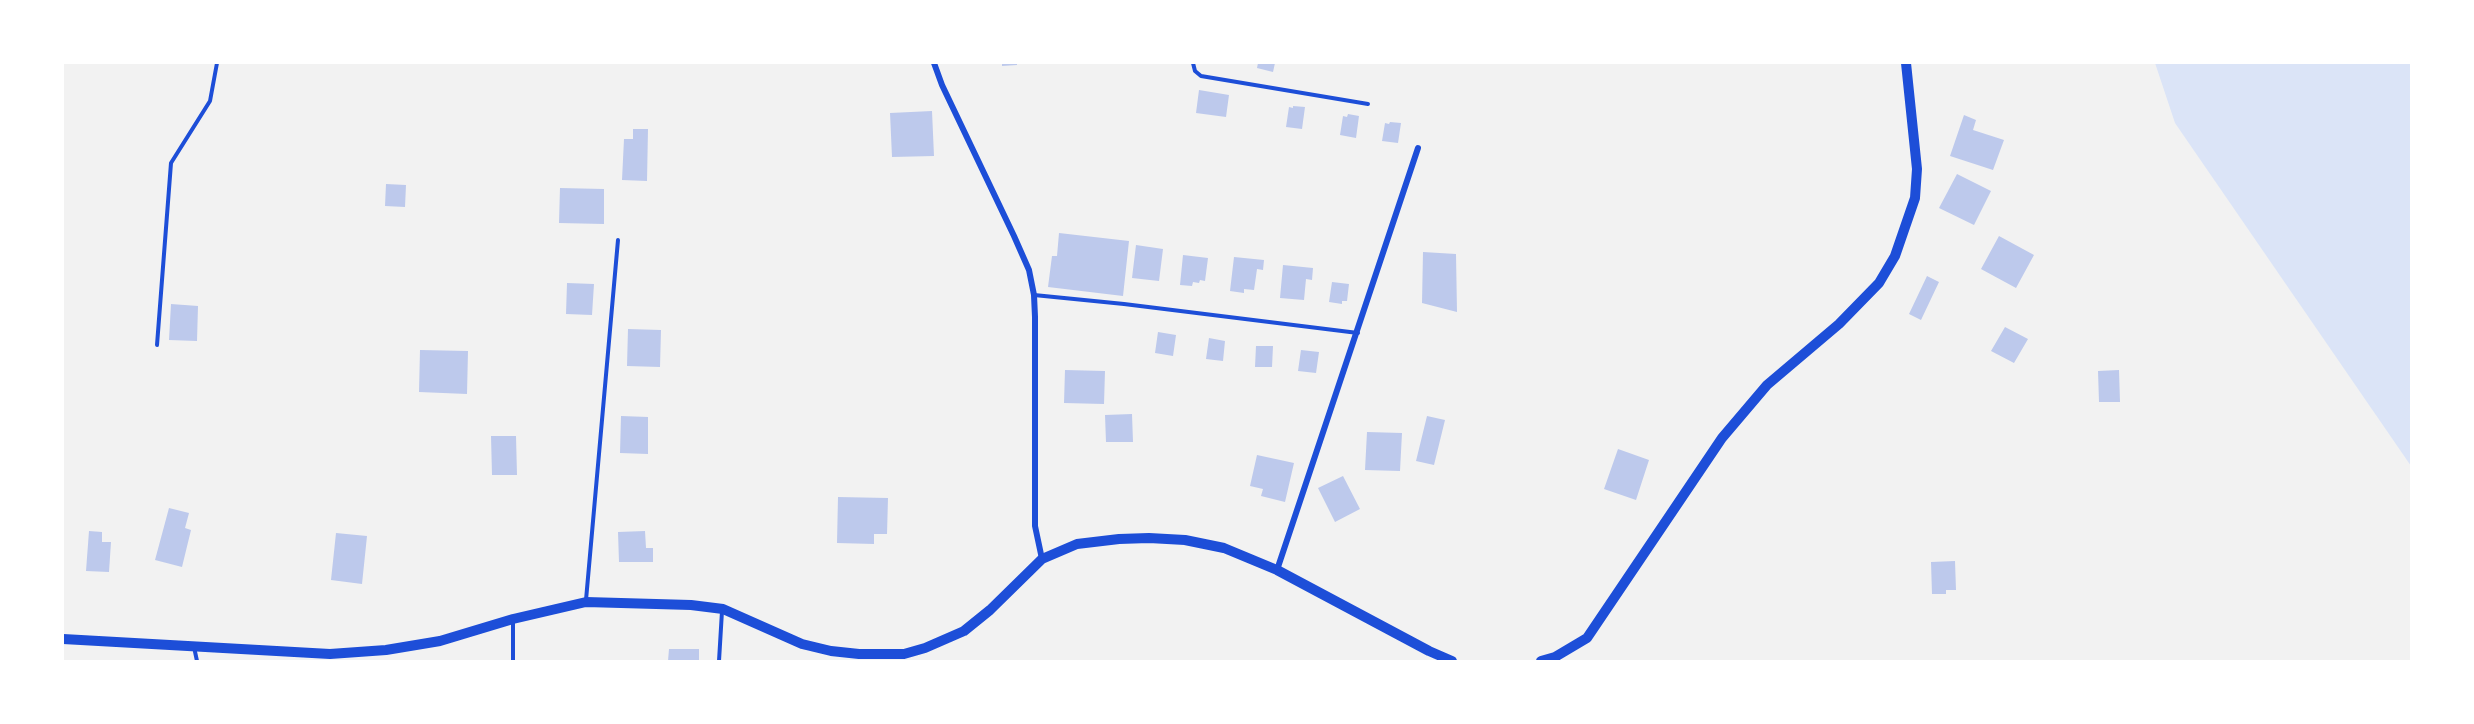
<!DOCTYPE html>
<html>
<head>
<meta charset="utf-8">
<style>
  body { margin:0 }
  #map { position:relative; width:2474px; height:724px; overflow:hidden; background:#f2f2f2; font-family:Mulish,sans-serif }
  canvas { display:block }
  .frame { position:absolute; inset:0; border:64px solid #fff; pointer-events:none }
</style>
</head>
<body>
<div id="map">
<canvas width="2474" height="724"></canvas>
<div class="frame"></div>
</div>
<script>
const c = document.querySelector('canvas').getContext('2d');
c.lineJoin = 'round';
function fillPath(path, color) {
  c.fillStyle = color;
  c.fill(path, 'evenodd');
}
function poly(rows) {
  const path = new Path2D();
  for (const r of rows) {
    path.moveTo(r[0], r[1]);
    for (let i = 2; i < r.length; i += 2) path.lineTo(r[i], r[i + 1]);
  }
  return path;
}
function strokePath(path, color, width, dash) {
  c.strokeStyle = color;
  c.lineWidth = width;
  c.lineCap = dash ? 'butt' : 'round';
  c.setLineDash(dash || []);
  c.stroke(path);
}
fillPath(poly([
  [2155,63,2411,63,2411,466,2175,123]
]), '#dbe4f7');
fillPath(poly([
  [1002,63,1017,63,1017,65,1002,66],
  [1258,63,1275,63,1273,72,1257,68],
  [1199,90,1229,95,1226,117,1196,113],
  [1293,106,1305,107,1302,129,1286,127,1289,107,1293,108],
  [932,111,934,156,892,157,890,113],
  [1348,114,1359,116,1356,138,1340,135,1343,116,1347,117],
  [1964,115,1976,120,1973,130,2004,140,1993,170,1950,156],
  [1390,122,1401,123,1398,143,1382,141,1385,123,1389,124],
  [633,129,648,129,647,181,622,180,624,139,633,139],
  [1957,174,1991,191,1974,225,1939,208],
  [386,184,406,185,405,207,385,206],
  [560,188,604,189,604,224,559,223],
  [1059,233,1129,241,1123,296,1048,287,1052,256,1057,256],
  [1999,236,2034,255,2016,288,1981,269],
  [1136,245,1163,249,1159,281,1132,278],
  [1423,252,1456,254,1457,312,1422,303],
  [1183,255,1208,258,1205,281,1200,280,1199,283,1193,282,1192,286,1180,285],
  [1234,257,1264,260,1263,270,1257,269,1254,290,1244,289,1244,293,1230,291],
  [1283,265,1313,268,1312,280,1306,279,1304,300,1280,298],
  [1927,276,1939,282,1921,320,1909,314],
  [1332,282,1349,284,1347,301,1342,301,1342,304,1329,302],
  [567,283,594,284,592,315,566,314],
  [171,304,198,306,197,341,169,340],
  [2005,327,2028,339,2014,363,1991,351],
  [628,329,661,330,660,367,627,366],
  [1158,332,1176,335,1173,356,1155,353],
  [1209,338,1225,341,1223,361,1206,359],
  [1256,346,1273,346,1272,367,1255,367],
  [420,350,468,351,467,394,419,392],
  [1301,350,1319,352,1316,373,1298,371],
  [1065,370,1105,371,1104,404,1064,403],
  [2119,370,2120,402,2099,402,2098,371],
  [1132,414,1133,442,1106,442,1105,415],
  [621,416,648,417,648,454,620,453],
  [1427,416,1445,420,1434,465,1416,461],
  [1367,432,1402,433,1400,471,1365,470],
  [491,436,516,436,517,475,492,475],
  [1618,449,1649,460,1636,500,1604,489],
  [1257,455,1294,463,1285,502,1261,496,1263,489,1250,486],
  [1343,476,1360,509,1335,522,1318,488],
  [838,497,888,498,887,534,874,534,874,544,837,543],
  [169,508,189,513,185,528,191,530,182,567,155,560],
  [89,531,102,532,102,542,111,542,109,572,86,571],
  [645,531,646,548,653,548,653,562,619,562,618,532],
  [336,533,367,536,362,584,331,580],
  [1955,561,1956,590,1946,590,1946,594,1932,594,1931,562],
  [669,649,699,649,699,661,668,661]
]), '#bdc9ec');
strokePath(poly([
  [1193,63,1195,71,1201,76,1368,104],
  [1034,295,1124,304,1358,333],
  [157,345,171,163,210,101,217,63],
  [586,600,618,240],
  [194,647,197,661],
  [513,661,513,620],
  [719,661,722,611]
]), '#1d4ed8', 4);
strokePath(poly([
  [934,63,942,85,1014,236,1029,270,1034,295,1035,317,1035,526,1042,559],
  [1277,570,1418,148]
]), '#1d4ed8', 6);
strokePath(poly([
  [63,639,330,654,386,650,440,641,513,619,586,602,691,605,723,609,802,644,831,651,859,654,904,654,925,648,964,631,990,610,1042,559,1077,544,1119,539,1149,538,1185,540,1224,548,1277,570,1429,651,1452,661],
  [1541,661,1555,657,1587,638,1722,438,1767,385,1839,324,1879,283,1895,256,1915,198,1917,169,1906,63]
]), '#1d4ed8', 10);
</script>
</body>
</html>
